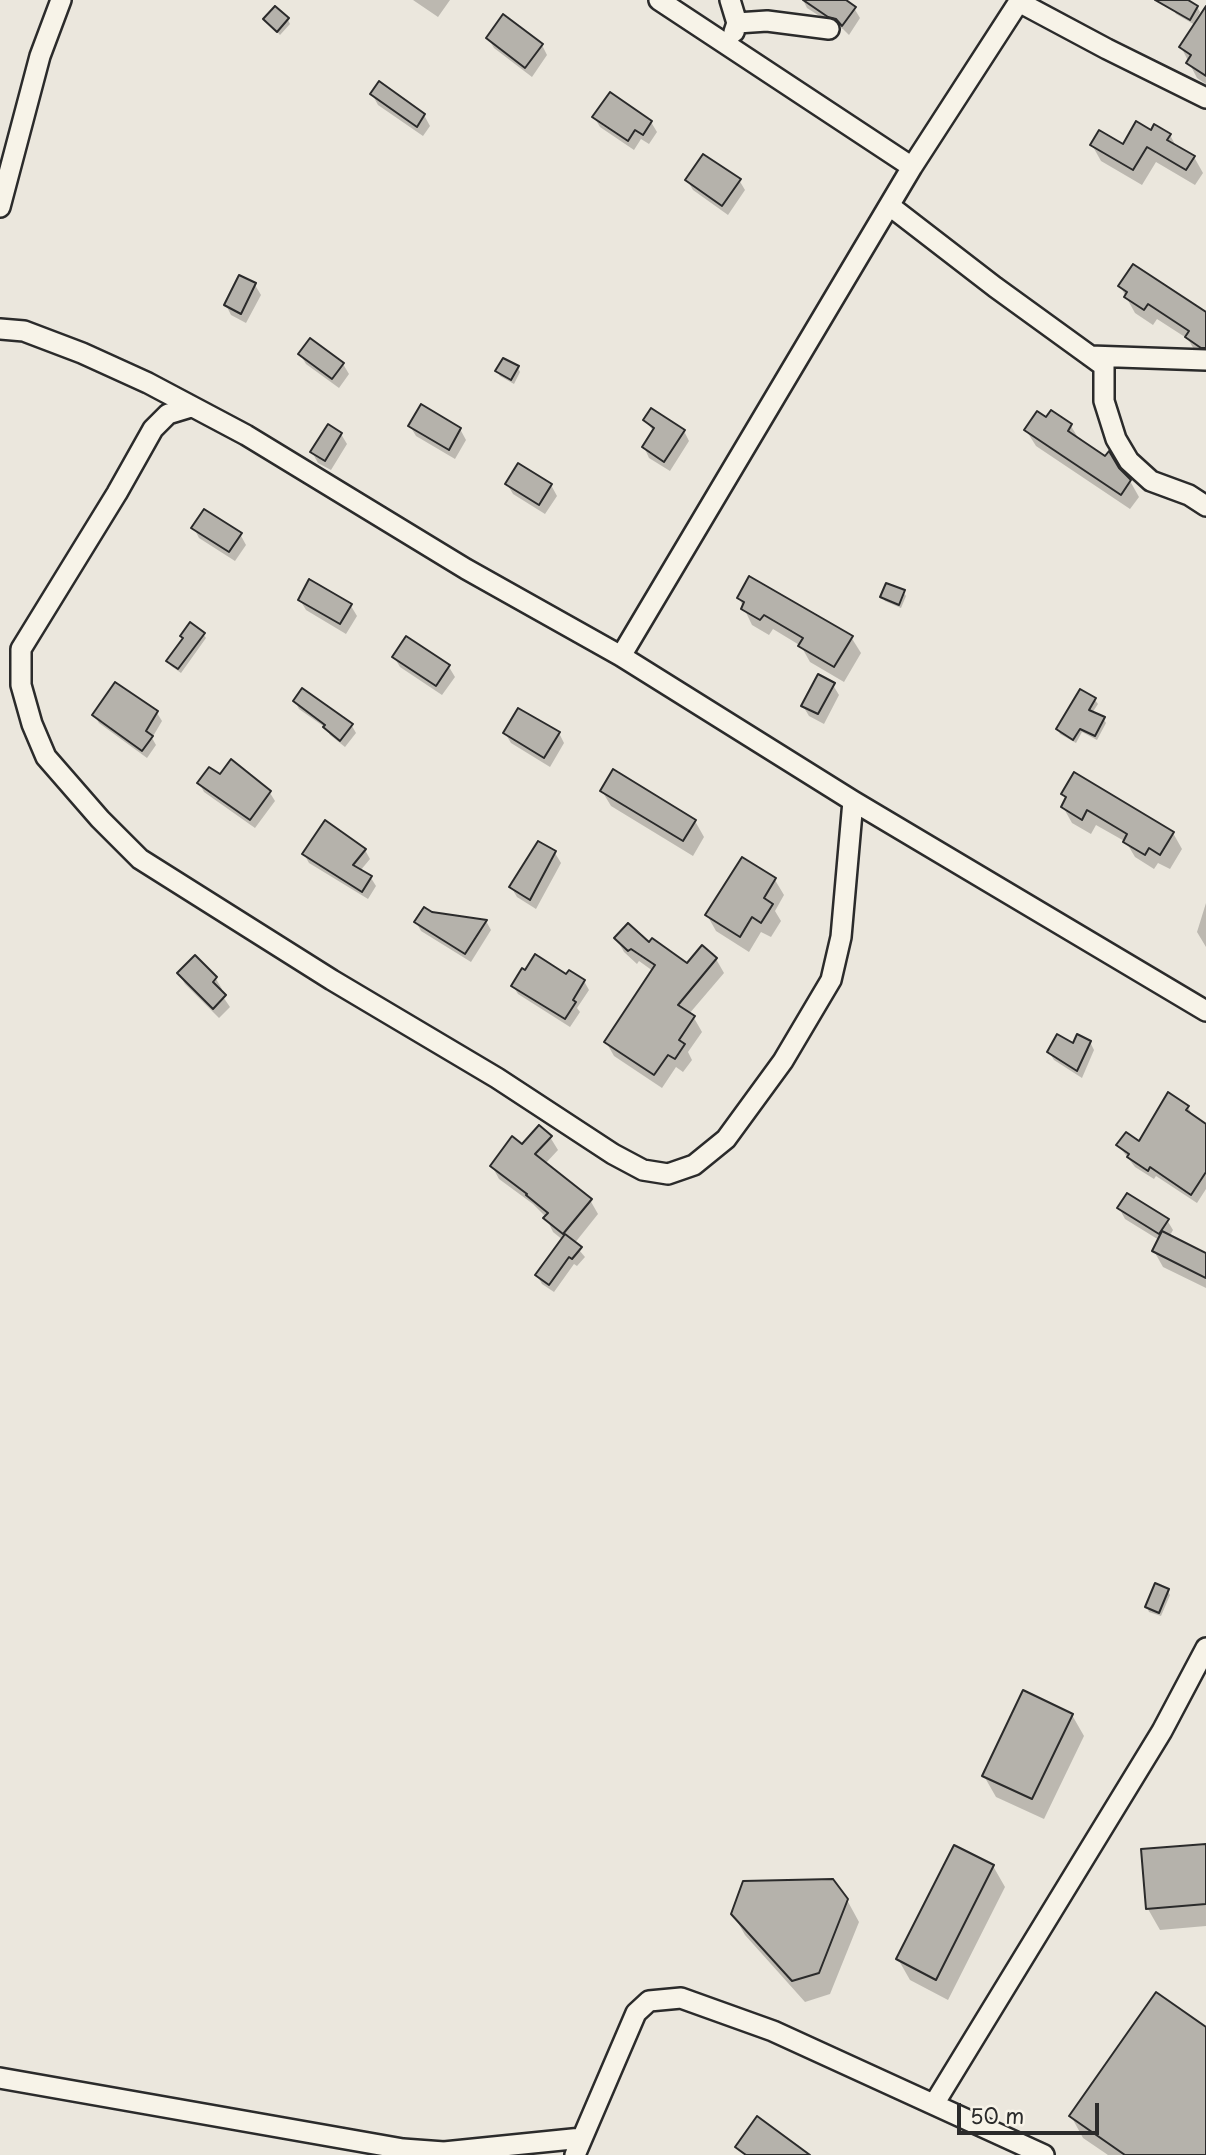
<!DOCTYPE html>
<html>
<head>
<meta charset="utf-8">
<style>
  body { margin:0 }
  #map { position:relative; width:1206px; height:2155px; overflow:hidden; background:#ebe7dd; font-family:"Playpen Sans",sans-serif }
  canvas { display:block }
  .scale { position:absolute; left:957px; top:2103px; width:142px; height:32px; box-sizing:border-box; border:4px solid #2b2b2b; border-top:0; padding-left:9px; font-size:21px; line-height:24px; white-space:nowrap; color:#2b2b2b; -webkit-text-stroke:5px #f7f3e8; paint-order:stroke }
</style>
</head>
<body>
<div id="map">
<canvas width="1206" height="2155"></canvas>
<div class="scale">50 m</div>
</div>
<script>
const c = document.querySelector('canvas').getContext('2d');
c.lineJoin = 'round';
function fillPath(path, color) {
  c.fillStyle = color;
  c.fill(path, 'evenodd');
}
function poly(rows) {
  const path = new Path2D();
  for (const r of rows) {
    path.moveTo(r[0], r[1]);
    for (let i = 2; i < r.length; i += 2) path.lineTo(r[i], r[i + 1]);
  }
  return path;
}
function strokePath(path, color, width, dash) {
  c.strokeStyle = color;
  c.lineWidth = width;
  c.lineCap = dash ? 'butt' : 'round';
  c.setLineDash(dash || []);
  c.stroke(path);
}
fillPath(poly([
  [413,0,450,0,438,17],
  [803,0,843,0,854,8,860,18,849,35,843,29,835,26,807,8],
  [1179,0,1184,0,1197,7,1200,12,1194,23,1196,24,1206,18,1206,84,1197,78,1181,47,1195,25,1176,14,1173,9],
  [265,19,288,20,290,24,280,35],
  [488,38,542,45,547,55,532,77,494,48],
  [372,94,424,115,430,126,423,136,378,105],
  [594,117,651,122,657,132,649,144,641,139,634,150,600,127],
  [1151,132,1170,135,1177,148,1194,157,1203,173,1195,185,1156,162,1142,185,1101,161,1092,145,1123,146],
  [687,180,739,180,745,190,728,215,693,190],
  [255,285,261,295,246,323,231,315,226,305],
  [1120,286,1206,314,1206,359,1196,353,1188,339,1157,319,1153,325,1135,313],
  [300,354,343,364,349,374,339,388,306,364],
  [518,368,520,372,514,384,500,376,497,371],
  [645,420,684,431,689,441,670,471,649,458,644,447,654,432],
  [1046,420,1071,426,1080,441,1130,481,1139,497,1130,509,1036,446,1026,430],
  [410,426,460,429,466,440,455,459,416,436],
  [341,434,347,444,331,470,318,463,312,452],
  [507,484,551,485,557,496,545,514,513,494],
  [194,528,240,534,246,545,235,561,199,538],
  [903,592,906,596,901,608,885,601,882,597],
  [739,598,851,637,861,653,844,682,810,662,801,646,773,629,769,635,752,625],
  [300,600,351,606,357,616,346,634,306,610],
  [203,634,206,638,181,673,171,666,168,661,184,640,182,636],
  [407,639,449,667,455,677,442,695,400,667,394,657],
  [833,685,839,695,824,724,809,716,803,706],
  [303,690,352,726,356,733,345,747,330,735,326,728,299,709,295,701],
  [1081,691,1095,700,1098,704,1092,713,1103,718,1106,723,1097,740,1082,732,1076,743,1060,734,1058,729],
  [157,713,162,721,152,738,156,745,147,758,99,723,94,715],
  [505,733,559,733,564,743,550,767,511,743],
  [231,762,270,793,275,801,255,828,204,792,199,783,220,777],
  [602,791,695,821,704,837,693,856,611,806],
  [1063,794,1173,833,1182,849,1170,869,1158,863,1154,869,1135,857,1126,842,1096,825,1091,834,1072,823,1063,807,1066,800],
  [365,850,370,859,360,871,371,878,376,886,368,899,309,863,304,854],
  [555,853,561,863,536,909,517,897,511,887],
  [742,859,775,880,784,895,775,911,781,921,771,937,761,932,749,952,716,931,707,915],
  [1206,903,1206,947,1197,932],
  [432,914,486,921,491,930,471,962,421,931,416,922],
  [616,938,649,944,687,965,716,959,724,973,689,1014,694,1018,702,1032,688,1052,692,1060,683,1072,676,1067,662,1088,614,1056,606,1042,653,971,639,961,637,964,624,952],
  [195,958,216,979,222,989,219,991,230,1007,219,1018,185,984,179,974],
  [567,976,584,981,589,990,577,1008,580,1012,570,1027,518,994,513,986],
  [1090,1042,1094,1050,1082,1078,1054,1060,1049,1052],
  [1188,1107,1194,1118,1206,1126,1206,1189,1197,1203,1156,1176,1154,1179,1135,1167,1118,1145,1139,1143],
  [550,1137,558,1150,545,1164,590,1200,598,1214,574,1244,585,1257,577,1266,574,1264,554,1292,542,1284,537,1275,563,1240,553,1232,546,1217,533,1204,499,1179,492,1166,522,1146],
  [1119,1208,1167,1220,1173,1230,1169,1237,1206,1255,1206,1288,1163,1267,1154,1251,1159,1240,1125,1219],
  [1167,1590,1170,1595,1161,1616,1149,1612,1147,1607],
  [1072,1715,1084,1736,1044,1819,996,1797,984,1776],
  [1206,1845,1206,1926,1160,1930,1148,1909],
  [993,1866,1005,1887,948,2000,910,1980,898,1959],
  [847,1900,859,1922,830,1994,805,2002,745,1935,733,1914],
  [1206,2029,1206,2155,1108,2155,1083,2138,1071,2116]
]), '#0003');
const building = poly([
  [803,0,846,0,856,7,842,26,836,19,828,17,803,0],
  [1155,0,1188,0,1198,6,1190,20,1155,0],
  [275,6,289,18,277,32,263,19,275,6],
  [1206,6,1206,76,1186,63,1191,55,1179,47,1206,6],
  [503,14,543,44,525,68,486,38,503,14],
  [379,81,425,114,417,127,370,94,379,81],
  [610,92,652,121,643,135,635,130,628,141,592,117,610,92],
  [1136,121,1151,130,1154,124,1171,134,1167,140,1195,156,1186,170,1147,147,1133,170,1090,145,1099,130,1123,144,1136,121],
  [703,154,741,179,722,206,685,180,703,154],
  [1133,264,1206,312,1206,348,1201,348,1185,337,1189,331,1148,304,1144,310,1124,297,1127,292,1118,286,1133,264],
  [239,275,256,283,241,314,224,305,239,275],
  [310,338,344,363,332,379,298,354,310,338],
  [503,358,519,366,511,380,495,371,503,358],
  [421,404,461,428,449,450,408,426,421,404],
  [651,408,685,430,664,462,642,447,654,428,643,420,651,408],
  [1051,410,1072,424,1068,431,1105,456,1109,451,1119,468,1131,480,1121,495,1024,430,1037,411,1046,417,1051,410],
  [328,424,342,433,325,461,310,452,328,424],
  [518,463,552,484,539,505,505,484,518,463],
  [204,509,242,533,229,552,191,528,204,509],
  [749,576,853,636,834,667,798,646,803,638,764,615,760,620,741,609,744,602,737,598,749,576],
  [309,579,352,604,340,624,298,600,309,579],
  [886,583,905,590,899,605,880,597,886,583],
  [190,622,205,633,178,669,166,661,183,638,180,636,190,622],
  [406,636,450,665,436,686,392,657,406,636],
  [818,674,835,683,818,714,801,706,818,674],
  [115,682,158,711,146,731,153,736,142,751,92,715,115,682],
  [302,688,353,724,340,741,323,727,325,725,293,701,302,688],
  [1080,689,1096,698,1089,710,1105,717,1095,736,1080,729,1073,740,1056,729,1080,689],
  [518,708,560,732,544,758,503,733,518,708],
  [231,759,271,791,250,820,197,783,209,767,220,774,231,759],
  [613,769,696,820,683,841,600,791,613,769],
  [1074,772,1174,832,1160,855,1149,848,1145,855,1123,842,1127,834,1087,810,1082,820,1061,807,1066,797,1061,794,1074,772],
  [325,820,366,849,353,865,372,876,362,892,302,854,325,820],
  [538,841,556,851,530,900,509,887,538,841],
  [742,857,776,878,764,898,773,904,761,923,752,917,740,937,705,915,742,857],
  [424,907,432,912,487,920,465,954,414,922,424,907],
  [628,923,649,942,652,938,687,963,702,945,717,958,678,1005,695,1016,679,1040,685,1044,675,1059,668,1055,654,1075,604,1042,655,965,631,949,628,951,614,938,628,923],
  [535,954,566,974,569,970,585,980,573,1000,576,1002,565,1019,511,986,522,968,525,970,535,954],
  [195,955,217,977,213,982,226,995,213,1009,177,973,195,955],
  [1057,1034,1073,1043,1077,1034,1091,1041,1077,1071,1047,1052,1057,1034],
  [1168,1092,1189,1106,1186,1110,1206,1124,1206,1172,1191,1195,1150,1167,1148,1171,1127,1157,1129,1154,1116,1145,1126,1132,1139,1141,1168,1092],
  [539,1125,552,1136,535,1154,592,1199,563,1234,543,1218,548,1213,526,1195,527,1194,490,1166,512,1136,522,1144,539,1125],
  [1127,1193,1169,1219,1159,1234,1117,1208,1127,1193],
  [1162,1231,1206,1253,1206,1278,1152,1251,1162,1231],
  [565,1234,582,1247,572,1259,569,1257,549,1285,535,1275,565,1234],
  [1155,1583,1169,1589,1159,1613,1145,1607,1155,1583],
  [1023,1690,1073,1714,1032,1799,982,1776,1023,1690],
  [1206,1844,1206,1904,1146,1909,1141,1849,1206,1844],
  [954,1845,994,1865,936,1980,896,1959,954,1845],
  [833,1879,848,1899,819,1973,792,1981,731,1914,743,1881,833,1879],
  [1156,1992,1206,2027,1206,2155,1125,2155,1069,2116,1156,1992],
  [757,2116,776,2130,810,2155,746,2155,735,2147,757,2116]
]);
fillPath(building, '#b5b2ab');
strokePath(building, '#2b2b2b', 2);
const minor = poly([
  [659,0,912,167],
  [730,0,737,23,734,32],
  [1019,2,1107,49,1206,98],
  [737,23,767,21,829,29],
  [890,206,995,287,1104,366,1104,401,1116,439,1129,461,1151,481,1189,495,1206,506],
  [0,207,40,56,61,0],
  [0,329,24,331,82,353,148,383,246,435,466,569,621,656,853,801,1206,1011],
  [1090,356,1206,360],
  [191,407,168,414,153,429,117,493,21,649,21,685,32,724,46,757,100,819,140,859,332,980,497,1078,613,1154,643,1170,668,1174,694,1165,726,1139,783,1061,831,980,841,937,853,801],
  [621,656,912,167,1020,0],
  [0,2078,403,2149,444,2152,582,2138],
  [934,2104,1162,1731,1206,1648],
  [575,2155,636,2013,649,2001,681,1998,773,2031,1044,2155]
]);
strokePath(minor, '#2b2b2b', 24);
strokePath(minor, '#f7f3e8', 19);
</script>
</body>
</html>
